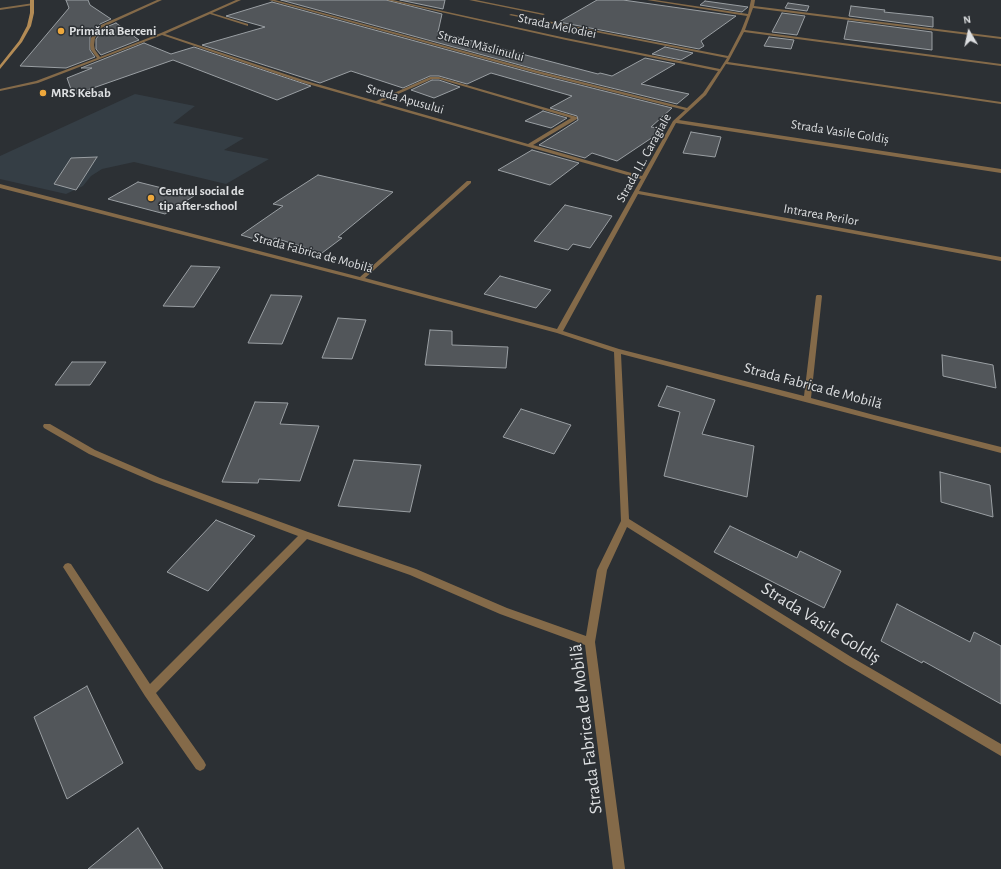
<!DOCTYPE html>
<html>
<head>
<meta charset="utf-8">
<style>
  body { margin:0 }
  #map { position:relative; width:1001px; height:869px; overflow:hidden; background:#2c3034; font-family:"Alegreya Sans",sans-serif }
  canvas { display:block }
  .north { position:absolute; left:949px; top:12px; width:40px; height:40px; -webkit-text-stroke:3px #2c3034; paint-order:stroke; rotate:351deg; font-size:11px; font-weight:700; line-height:16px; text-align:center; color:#dddfe1 }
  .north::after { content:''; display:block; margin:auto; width:14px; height:18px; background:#dddfe1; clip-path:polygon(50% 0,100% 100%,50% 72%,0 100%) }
</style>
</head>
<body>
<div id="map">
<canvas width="1001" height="869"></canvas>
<div class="north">N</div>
</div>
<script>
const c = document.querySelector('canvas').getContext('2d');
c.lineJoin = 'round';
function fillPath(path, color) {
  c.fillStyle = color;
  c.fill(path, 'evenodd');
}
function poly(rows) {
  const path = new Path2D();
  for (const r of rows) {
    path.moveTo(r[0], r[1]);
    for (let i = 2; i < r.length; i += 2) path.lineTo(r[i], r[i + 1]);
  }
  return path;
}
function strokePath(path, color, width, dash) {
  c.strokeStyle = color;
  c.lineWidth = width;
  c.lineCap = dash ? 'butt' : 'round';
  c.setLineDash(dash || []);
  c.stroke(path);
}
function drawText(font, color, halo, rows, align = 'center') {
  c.font = font + ' "Alegreya Sans",sans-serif';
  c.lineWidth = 3;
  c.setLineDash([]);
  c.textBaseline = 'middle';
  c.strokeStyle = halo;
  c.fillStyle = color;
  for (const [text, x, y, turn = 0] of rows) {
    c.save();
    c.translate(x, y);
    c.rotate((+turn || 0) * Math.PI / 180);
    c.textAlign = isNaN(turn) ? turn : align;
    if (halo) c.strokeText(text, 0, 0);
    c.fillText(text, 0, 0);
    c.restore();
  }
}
fillPath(poly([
  [135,94,195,106,173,123,244,138,224,150,269,159,226,184,134,162,102,169,91,176,83,186,66,194,0,179,0,156]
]), '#353e45');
const building = poly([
  [66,0,88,0,90,5,111,19,100,24,90,37,90,50,95,57,66,68,20,66,69,8,66,0],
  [281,0,386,0,442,14,438,32,598,74,600,73,612,76,645,58,675,64,641,84,689,94,677,104,538,70,281,0],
  [400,0,445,0,443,9,400,0],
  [597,0,623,0,736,16,701,41,704,46,699,49,559,22,597,0],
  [705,1,748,7,742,12,700,5,705,1],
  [272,2,536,74,672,108,651,127,665,129,617,161,592,153,585,158,539,145,578,120,577,116,550,108,572,96,491,73,467,84,439,76,430,76,403,88,351,71,320,83,202,45,265,27,226,16,272,2],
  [788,3,809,6,807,11,785,8,788,3],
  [851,6,885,10,884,12,933,17,933,27,849,16,851,6],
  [782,13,805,16,797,35,772,32,782,13],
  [848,21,932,32,932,50,844,39,848,21],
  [116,23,139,40,101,55,96,49,96,39,104,28,116,23],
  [769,37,794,40,791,49,764,46,769,37],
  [144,43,171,54,194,47,311,86,277,100,173,60,73,95,67,78,92,68,81,68,144,43],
  [665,47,693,53,681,60,652,54,665,47],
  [432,80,439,80,460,87,434,98,411,90,432,80],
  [543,111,567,118,551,128,525,121,543,111],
  [691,132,721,137,715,157,683,153,691,132],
  [532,150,579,163,550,185,498,170,532,150],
  [97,157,76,190,54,184,71,158,97,157],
  [318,175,393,192,338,237,342,238,322,253,275,238,268,243,241,235,283,206,273,204,318,175],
  [138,182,194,196,165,214,108,199,138,182],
  [565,205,612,216,590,248,573,244,568,250,534,241,565,205],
  [191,266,220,267,194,307,163,306,191,266],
  [500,276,551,290,536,308,484,294,500,276],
  [271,295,302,296,282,344,248,343,271,295],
  [338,318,366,320,352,359,322,358,338,318],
  [430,330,452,331,452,345,508,347,506,368,425,365,430,330],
  [942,355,993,365,996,388,943,376,942,355],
  [72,362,106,362,90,385,55,385,72,362],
  [667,386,715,400,702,434,754,446,747,497,664,476,680,412,658,406,667,386],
  [255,402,288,403,280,424,319,426,300,481,259,479,258,483,222,482,255,402],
  [521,409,571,425,554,454,503,437,521,409],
  [354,460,421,465,410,512,338,506,354,460],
  [940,472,990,485,993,517,941,502,940,472],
  [216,520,255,536,208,591,167,572,216,520],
  [730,526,797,558,800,551,841,571,824,608,714,552,730,526],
  [897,604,970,642,974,632,1001,646,1001,704,923,661,922,663,881,641,897,604],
  [87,686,123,763,67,799,34,717,87,686],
  [138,828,163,869,88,869,138,828]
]);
fillPath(building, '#52565a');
strokePath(building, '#9a9fa3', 1);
fillPath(poly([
  [157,0,162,0,103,27,95,38,94,45,95,50,100,57,161,33,236,0,241,0,212,13,248,24,248,26,210,14,165,34,303,80,376,101,430,77,439,77,577,117,577,119,533,145,642,176,673,121,685,110,536,73,269,0,275,0,538,71,687,108,703,93,718,71,566,40,387,0,393,0,566,38,720,69,727,58,509,15,511,14,728,56,741,31,747,16,647,0,655,0,748,14,751,0,755,0,754,6,1001,37,1001,39,753,8,745,30,1001,64,1001,66,744,32,728,62,1001,102,1001,104,726,64,706,95,679,120,1001,169,1001,173,676,123,639,191,1001,257,1001,261,638,194,563,331,619,349,804,396,816,296,817,295,821,295,822,296,811,398,874,415,1001,447,1001,453,621,354,629,519,853,658,1001,744,1001,756,845,664,627,527,607,570,595,642,625,869,613,869,585,645,500,614,410,575,307,539,156,693,204,761,206,765,204,769,200,771,196,769,145,696,63,567,65,564,68,563,71,564,150,684,298,536,154,482,89,454,44,428,43,426,44,424,50,424,95,450,160,478,308,532,416,569,507,608,586,636,597,570,621,521,614,352,557,333,359,280,0,188,0,184,360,277,467,181,471,181,471,183,365,278,557,329,641,179,301,82,162,35,38,83,0,91,0,89,36,81,97,58,91,50,90,45,91,38,101,25,157,0],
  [432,79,439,79,571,118,528,144,380,102,432,79],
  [469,0,476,0,545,14,543,15,469,0],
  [34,3,33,5,0,10,0,8,34,3]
]), '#846a49');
fillPath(poly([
  [30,0,34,0,34,13,31,26,22,42,0,69,0,65,19,41,27,26,30,13,30,0]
]), '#b38b55');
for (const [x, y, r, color] of [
  [61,31,4,"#eea83c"],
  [43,93,4,"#eea83c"],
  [151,198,4,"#eea83c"]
]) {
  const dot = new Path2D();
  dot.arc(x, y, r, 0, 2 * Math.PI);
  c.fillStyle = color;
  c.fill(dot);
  strokePath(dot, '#2c3034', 1.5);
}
drawText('13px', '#dddfe1', '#2c3034', [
  ["Strada Melodiei",557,26,12],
  ["Strada Măslinului",481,46,15],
  ["Strada Apusului",405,99,16],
  ["Strada Vasile Goldiș",840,132,9],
  ["Strada I.L. Caragiale",644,158,-61],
  ["Intrarea Perilor",821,215,10],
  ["Strada Fabrica de Mobilă",313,253,15]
]);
drawText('bold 13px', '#dddfe1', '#2c3034', [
  ["Primăria Berceni",69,31],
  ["MRS Kebab",51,93],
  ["Centrul social de",159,191],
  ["tip after-school",159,206]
], 'left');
drawText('15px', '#dddfe1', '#2c3034', [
  ["Strada Fabrica de Mobilă",813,386,15]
]);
drawText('18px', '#dddfe1', '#2c3034', [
  ["Strada Vasile Goldiș",821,623,32],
  ["Strada Fabrica de Mobilă",586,729,-97]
]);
</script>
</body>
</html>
